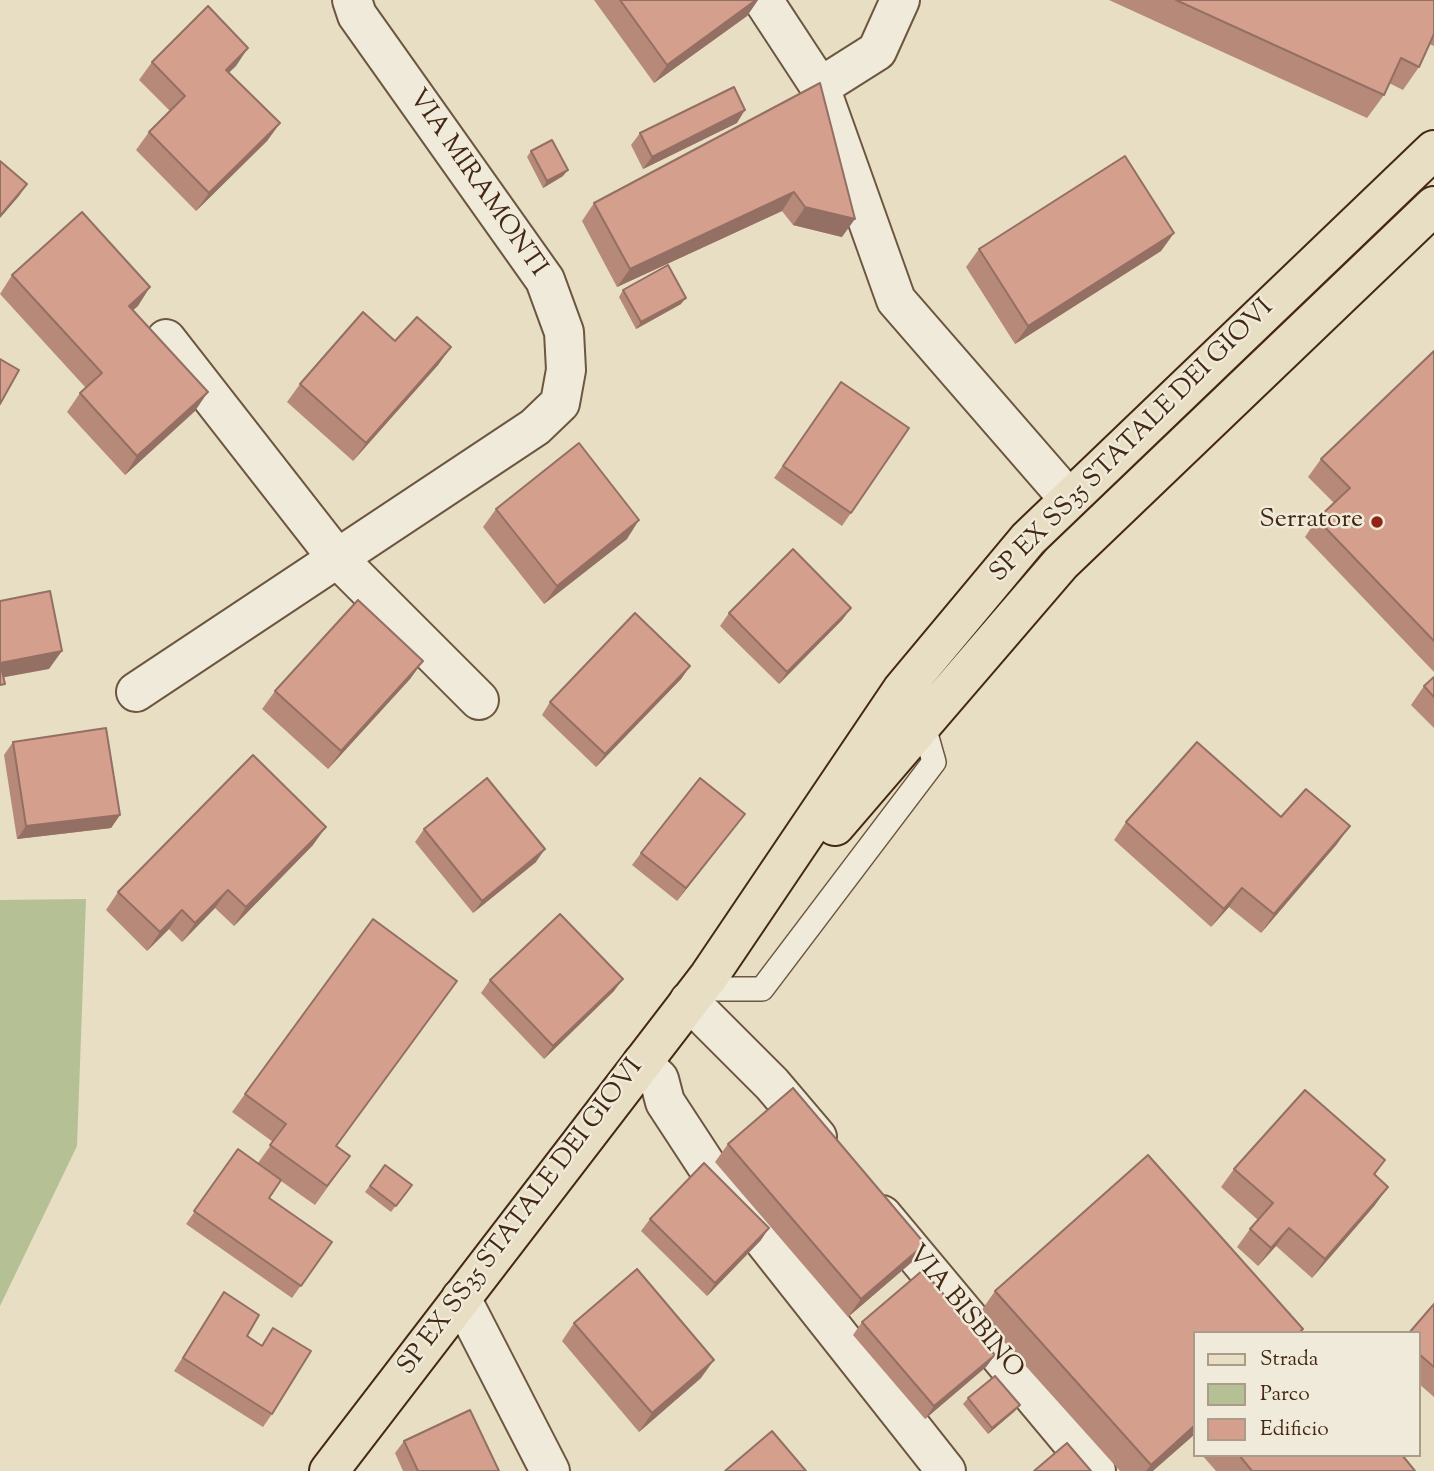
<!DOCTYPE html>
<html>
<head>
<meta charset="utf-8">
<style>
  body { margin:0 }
  #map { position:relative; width:1434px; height:1471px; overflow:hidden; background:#e7dec4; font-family:"Sorts Mill Goudy",serif }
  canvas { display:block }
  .legend { position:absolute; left:1193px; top:1331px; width:228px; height:126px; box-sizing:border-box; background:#efead9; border:2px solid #ab9c8a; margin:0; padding:9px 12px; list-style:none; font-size:21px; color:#442813 }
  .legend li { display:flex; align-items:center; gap:14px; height:35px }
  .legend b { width:35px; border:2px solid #ab9c8a }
</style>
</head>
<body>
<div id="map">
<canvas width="1434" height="1471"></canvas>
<ul class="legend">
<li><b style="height:9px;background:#e7dec4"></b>Strada</li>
<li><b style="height:19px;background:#b5c195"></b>Parco</li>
<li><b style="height:19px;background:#d49f8d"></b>Edificio</li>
</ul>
</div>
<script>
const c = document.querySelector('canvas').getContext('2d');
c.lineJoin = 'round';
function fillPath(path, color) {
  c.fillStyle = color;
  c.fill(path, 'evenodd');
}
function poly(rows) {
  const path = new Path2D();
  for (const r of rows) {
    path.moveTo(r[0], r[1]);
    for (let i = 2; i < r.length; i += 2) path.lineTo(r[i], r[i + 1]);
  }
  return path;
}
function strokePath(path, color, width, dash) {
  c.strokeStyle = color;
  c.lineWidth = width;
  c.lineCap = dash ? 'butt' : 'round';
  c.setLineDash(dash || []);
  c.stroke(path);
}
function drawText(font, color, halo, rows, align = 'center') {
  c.font = font + ' "Sorts Mill Goudy",serif';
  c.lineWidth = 5;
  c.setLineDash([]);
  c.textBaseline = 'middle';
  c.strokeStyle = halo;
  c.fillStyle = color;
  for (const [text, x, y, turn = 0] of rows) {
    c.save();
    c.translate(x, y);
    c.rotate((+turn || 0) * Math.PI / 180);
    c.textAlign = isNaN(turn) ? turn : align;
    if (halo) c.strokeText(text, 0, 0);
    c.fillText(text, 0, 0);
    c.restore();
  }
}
fillPath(poly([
  [86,899,77,1146,0,1306,0,900]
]), '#b5c195');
const lane = poly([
  [698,989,762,989,934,762,923,723]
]);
const street = poly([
  [763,0,820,87,896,300,1069,499],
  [820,87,877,51,900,0],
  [166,339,337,558,479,700],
  [136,692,535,427,560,403,566,370,564,332,545,280,357,15,352,0],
  [689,1001,772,1084,817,1137],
  [642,1063,659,1079,665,1102,716,1180,946,1471],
  [882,1215,1096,1471],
  [461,1298,550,1471]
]);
const primary = poly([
  [835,826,1061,563,1434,206],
  [329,1471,709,976,902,690,1028,539,1434,150]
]);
strokePath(lane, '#6d563f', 26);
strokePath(street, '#6d563f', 42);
strokePath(primary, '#442813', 42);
strokePath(lane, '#efead9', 23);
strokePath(street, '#efead9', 38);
strokePath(primary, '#e7dec4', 38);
fillPath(poly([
  [594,0,758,0,747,16,654,83],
  [1109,0,1434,0,1434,46,1429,44,1419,67,1403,90,1389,83,1384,95,1367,118],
  [152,62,236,66,229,72,280,123,267,141,196,211,136,150,149,132,170,111,139,80],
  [820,83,842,237,793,225,782,211,617,287,582,221,594,203],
  [737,123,643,169,631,145,640,133],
  [531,151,563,176,543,188,527,157],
  [1174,233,1161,251,1015,344,966,267,979,249],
  [12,275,138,306,133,310,195,411,125,475,67,412,80,393,86,388,0,294],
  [623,290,681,304,636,329,619,297],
  [395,341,451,347,438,365,353,461,287,402,300,384],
  [1434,351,1434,672,1305,537,1317,519,1334,503,1308,477,1321,459],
  [841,382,909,428,842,526,774,478],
  [496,509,627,539,544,604,483,527],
  [851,608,842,620,779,684,720,626,729,613],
  [423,661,410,679,328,769,262,709,275,691],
  [690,666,681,679,596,767,542,715,550,702],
  [1434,677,1434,728,1411,705,1424,686],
  [13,742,120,815,111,828,17,839,4,755],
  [745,814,677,901,632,865,641,853],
  [1281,817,1337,844,1261,933,1229,907,1211,927,1114,840,1126,822],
  [424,829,536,862,473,913,415,842],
  [313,845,234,926,215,908,182,942,169,929,147,951,106,910,118,892],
  [490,980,614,991,544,1059,481,993],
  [245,1094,337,1146,350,1156,315,1205,281,1181,269,1198,332,1242,292,1298,186,1224,238,1149,258,1163,273,1142,232,1112],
  [728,1144,925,1244,912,1262,848,1317,715,1162],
  [1148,1155,1153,1471,1120,1471,979,1314,995,1291],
  [1385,1160,1375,1175,1375,1205,1312,1278,1276,1246,1258,1266,1237,1247,1250,1229,1258,1220,1221,1187,1234,1169],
  [385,1165,412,1185,391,1212,365,1192],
  [650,1219,761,1240,707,1296,641,1231],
  [224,1292,247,1336,262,1345,273,1328,272,1414,263,1427,174,1371],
  [1434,1304,1434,1397,1418,1383,1418,1333],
  [862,1322,995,1355,986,1367,925,1419,853,1335],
  [574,1323,701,1378,639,1432,562,1341],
  [968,1398,1015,1411,988,1434,963,1404],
  [404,1441,499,1471,403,1471,395,1453],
  [1202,1455,1402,1455,1415,1471,1216,1471]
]), '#b68979');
fillPath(poly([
  [756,0,758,0,747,16,654,83,667,65],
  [248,48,236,66,213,88,226,70],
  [745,110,737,123,643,169,652,157],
  [280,123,267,141,196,211,209,193],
  [568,170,563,176,543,188,547,181],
  [27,184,19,196,0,218,0,216],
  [794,192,782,211,617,287,630,269],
  [805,207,855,219,842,237,793,225],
  [1174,233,1161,251,1015,344,1028,326],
  [150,287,138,306,116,325,129,306],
  [686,298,681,304,636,329,641,322],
  [451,347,438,365,353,461,366,443],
  [208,392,195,411,125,475,137,456],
  [639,520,627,539,544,604,557,586],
  [851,608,842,620,779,684,787,672],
  [62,651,49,669,0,678,0,663],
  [423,661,410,679,328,769,341,751],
  [690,666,681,679,596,767,605,754],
  [745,814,736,826,677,901,686,888],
  [120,815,111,828,17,839,26,826],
  [1350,826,1337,844,1261,933,1274,914],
  [326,827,313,845,234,926,246,907],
  [545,849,536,862,473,913,482,901],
  [1242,888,1229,907,1211,927,1224,909],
  [228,890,215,908,182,942,195,923],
  [182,910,169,929,147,951,160,932],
  [623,979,614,991,544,1059,553,1046],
  [1388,1187,1375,1205,1312,1278,1325,1259],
  [769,1228,761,1240,707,1296,715,1283],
  [1289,1228,1276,1246,1258,1266,1271,1248],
  [925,1244,912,1262,848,1317,861,1299],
  [995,1355,986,1367,925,1419,934,1406],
  [714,1360,701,1378,639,1432,652,1413],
  [1020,1405,1015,1411,988,1434,992,1428],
  [1194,1426,1194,1435,1153,1471,1146,1471,1151,1465]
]), '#946f63');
const building = poly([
  [620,0,756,0,667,65,620,0],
  [1176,0,1434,0,1434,34,1419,67,1401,58,1384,95,1176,0],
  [208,6,248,48,226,70,280,123,209,193,149,132,185,96,152,62,208,6],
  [820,83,855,219,805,207,794,192,630,269,594,203,820,83],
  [734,87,745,110,652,157,640,133,734,87],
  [552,140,568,170,547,181,531,151,552,140],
  [1125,156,1174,233,1028,326,979,249,1125,156],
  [0,161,27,184,0,216,0,161],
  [82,212,150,287,129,306,208,392,137,456,80,393,102,373,12,275,82,212],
  [668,265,686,298,641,322,623,290,668,265],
  [363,312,395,341,417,317,451,347,366,443,300,384,363,312],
  [1434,351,1434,641,1317,519,1350,488,1321,459,1434,351],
  [0,359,19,370,0,404,0,359],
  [841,382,909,428,851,513,783,466,841,382],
  [579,443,639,520,557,586,496,509,579,443],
  [793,549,851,608,787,672,729,613,793,549],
  [50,591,62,651,0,663,5,684,0,685,0,601,50,591],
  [358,600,423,661,341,751,275,691,358,600],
  [635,613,690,666,605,754,550,702,635,613],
  [1434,677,1434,697,1424,686,1434,677],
  [106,728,120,815,26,826,13,742,106,728],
  [1197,742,1281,817,1306,789,1350,826,1274,914,1242,888,1224,909,1126,822,1197,742],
  [253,755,326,827,246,907,228,890,195,923,182,910,160,932,118,892,253,755],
  [487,778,545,849,482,901,424,829,487,778],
  [700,778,745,814,686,888,641,853,700,778],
  [560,914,623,979,553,1046,490,980,560,914],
  [373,919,457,981,336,1146,350,1156,327,1186,270,1145,286,1124,245,1094,373,919],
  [793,1088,925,1244,861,1299,728,1144,793,1088],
  [1305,1090,1385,1160,1374,1174,1388,1187,1325,1259,1289,1228,1271,1248,1250,1229,1273,1203,1234,1169,1305,1090],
  [238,1149,281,1180,269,1198,332,1242,301,1286,194,1211,238,1149],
  [1148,1155,1303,1329,1299,1333,1194,1333,1194,1426,1151,1465,995,1291,1148,1155],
  [704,1163,769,1228,715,1283,650,1219,704,1163],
  [385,1165,412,1185,396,1206,370,1186,385,1165],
  [637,1269,714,1360,652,1413,574,1323,637,1269],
  [923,1270,995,1355,934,1406,862,1322,923,1270],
  [224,1292,259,1315,247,1336,262,1346,273,1328,311,1351,272,1414,183,1358,224,1292],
  [1434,1304,1434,1367,1418,1353,1418,1333,1409,1333,1434,1304],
  [995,1376,1020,1405,992,1428,968,1398,995,1376],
  [470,1410,499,1471,418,1471,404,1441,470,1410],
  [772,1431,806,1471,725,1471,772,1431],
  [1067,1443,1091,1471,1034,1471,1067,1443],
  [1239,1455,1402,1455,1415,1471,1252,1471,1239,1455]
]);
fillPath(building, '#d49f8d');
strokePath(building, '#946f63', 2);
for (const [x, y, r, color] of [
  [1377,522,7,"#8f2418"]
]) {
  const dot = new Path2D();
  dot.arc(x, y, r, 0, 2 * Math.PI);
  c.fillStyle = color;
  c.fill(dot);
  strokePath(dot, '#efead9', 2.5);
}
drawText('26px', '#442813', '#efead9', [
  ["VIA MIRAMONTI",476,184,55],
  ["SP EX SS35 STATALE DEI GIOVI",1133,442,-45],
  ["SP EX SS35 STATALE DEI GIOVI",522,1218,-53],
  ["VIA BISBINO",964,1313,50]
]);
drawText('26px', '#442813', '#efead9', [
  ["Serratore",1363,522]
], 'right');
</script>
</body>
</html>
